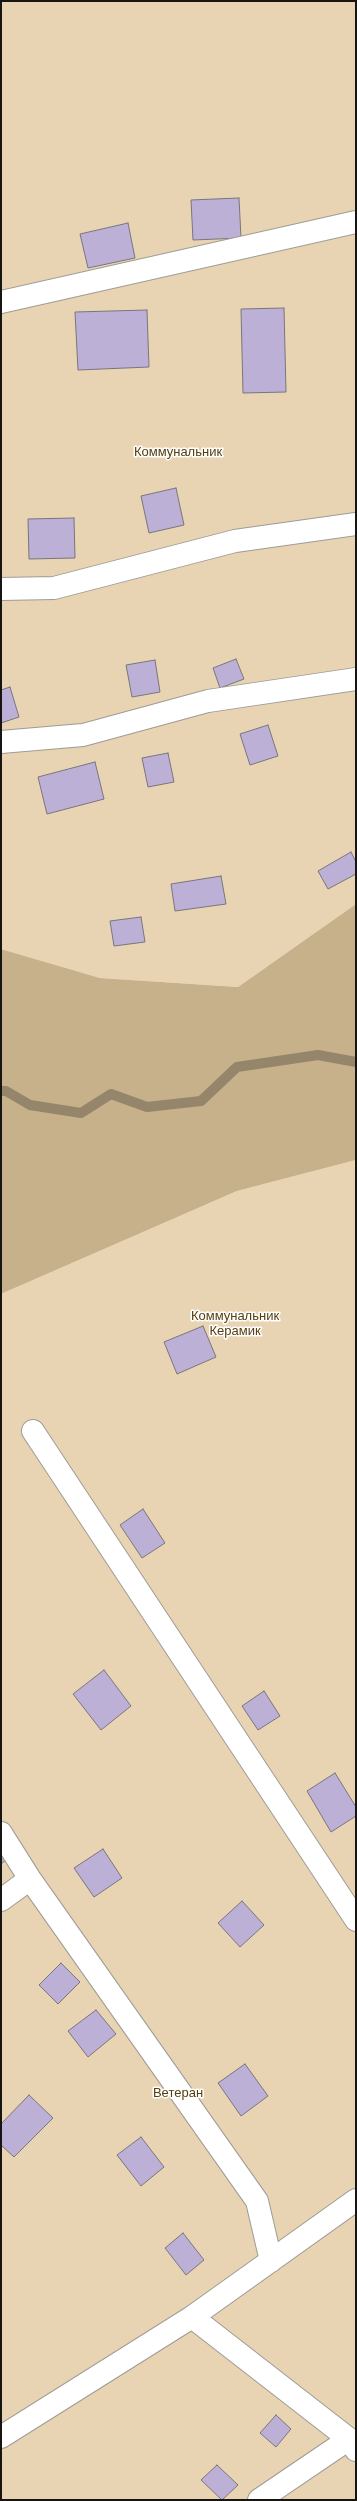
<!DOCTYPE html>
<html>
<head>
<meta charset="utf-8">
<style>
  body { margin:0 }
  #map { position:relative; width:357px; height:2501px; overflow:hidden; background:#fbf7f1; font-family:"Work Sans",sans-serif }
  canvas { display:block }
  .frame { position:absolute; inset:0; border:2px solid #161512; pointer-events:none }
</style>
</head>
<body>
<div id="map">
<canvas width="357" height="2501"></canvas>
<div class="frame"></div>
</div>
<script>
const c = document.querySelector('canvas').getContext('2d');
c.lineJoin = 'round';
function fillPath(path, color) {
  c.fillStyle = color;
  c.fill(path, 'evenodd');
}
function poly(rows) {
  const path = new Path2D();
  for (const r of rows) {
    path.moveTo(r[0], r[1]);
    for (let i = 2; i < r.length; i += 2) path.lineTo(r[i], r[i + 1]);
  }
  return path;
}
function strokePath(path, color, width, dash) {
  c.strokeStyle = color;
  c.lineWidth = width;
  c.lineCap = dash ? 'butt' : 'round';
  c.setLineDash(dash || []);
  c.stroke(path);
}
function drawText(font, color, halo, rows, align = 'center') {
  c.font = font + ' "Work Sans",sans-serif';
  c.lineWidth = 3;
  c.setLineDash([]);
  c.textBaseline = 'middle';
  c.strokeStyle = halo;
  c.fillStyle = color;
  for (const [text, x, y, turn = 0] of rows) {
    c.save();
    c.translate(x, y);
    c.rotate((+turn || 0) * Math.PI / 180);
    c.textAlign = isNaN(turn) ? turn : align;
    if (halo) c.strokeText(text, 0, 0);
    c.fillText(text, 0, 0);
    c.restore();
  }
}
fillPath(poly([
  [1,1,356,1,356,904,238,987,100,978,1,949],
  [356,1160,356,2500,1,2500,1,1294,237,1191]
]), '#e8d4b2');
fillPath(poly([
  [356,904,356,1160,237,1191,1,1294,1,949,100,978,238,987]
]), '#c7b18b');
strokePath(poly([
  [1,1091,6,1091,30,1105,81,1113,111,1094,147,1107,201,1101,237,1067,318,1055,356,1062]
]), '#95856a', 10);
const building = poly([
  [239,198,241,238,193,240,191,200,239,198],
  [128,223,135,258,88,268,80,234,128,223],
  [284,308,286,392,243,393,241,309,284,308],
  [147,310,149,367,78,370,75,312,147,310],
  [176,488,184,525,149,533,141,496,176,488],
  [74,518,75,558,29,559,28,519,74,518],
  [236,659,244,679,220,688,213,668,236,659],
  [155,660,160,692,132,697,126,665,155,660],
  [10,687,19,717,1,723,1,690,10,687],
  [268,725,278,756,250,765,240,734,268,725],
  [168,753,174,782,148,787,142,758,168,753],
  [95,762,104,799,47,814,38,777,95,762],
  [351,852,356,862,356,874,328,889,318,871,351,852],
  [221,876,226,904,175,911,171,884,221,876],
  [141,917,145,942,114,946,110,921,141,917],
  [203,1326,216,1357,177,1374,164,1342,203,1326],
  [143,1509,165,1543,142,1558,120,1525,143,1509],
  [104,1670,131,1706,101,1730,73,1694,104,1670],
  [264,1691,280,1716,258,1730,242,1706,264,1691],
  [335,1773,356,1807,356,1816,331,1832,307,1791,335,1773],
  [103,1849,122,1878,94,1897,74,1868,103,1849],
  [1,1852,7,1859,1,1864,1,1852],
  [242,1901,264,1925,240,1947,218,1923,242,1901],
  [61,1963,80,1982,58,2004,39,1985,61,1963],
  [96,2010,116,2034,88,2057,68,2031,96,2010],
  [245,2064,268,2096,241,2116,218,2083,245,2064],
  [29,2095,53,2118,14,2157,1,2145,1,2124,29,2095],
  [141,2137,164,2167,141,2186,117,2155,141,2137],
  [183,2233,204,2260,186,2275,165,2248,183,2233],
  [276,2415,291,2429,276,2447,260,2433,276,2415],
  [217,2465,238,2485,222,2500,201,2480,217,2465]
]);
fillPath(building, '#bdb0d7');
strokePath(building, '#78767c', 1);
const minor = poly([
  [1,302,356,222],
  [1,589,54,588,235,541,356,524],
  [1,742,83,735,208,701,356,679],
  [33,1431,356,1920],
  [1,1833,30,1879,257,2201,271,2261],
  [1,1900,30,1879],
  [192,2317,349,2439,356,2450],
  [1,2437,192,2317,356,2200],
  [259,2500,349,2439]
]);
strokePath(minor, '#9f9b95', 24);
strokePath(minor, '#fff', 22);
drawText('13px', '#553e0f', '#fff', [
  ["Коммунальник",178,452],
  ["Коммунальник",235,1316],
  ["Керамик",235,1331],
  ["Ветеран",178,2093]
]);
</script>
</body>
</html>
